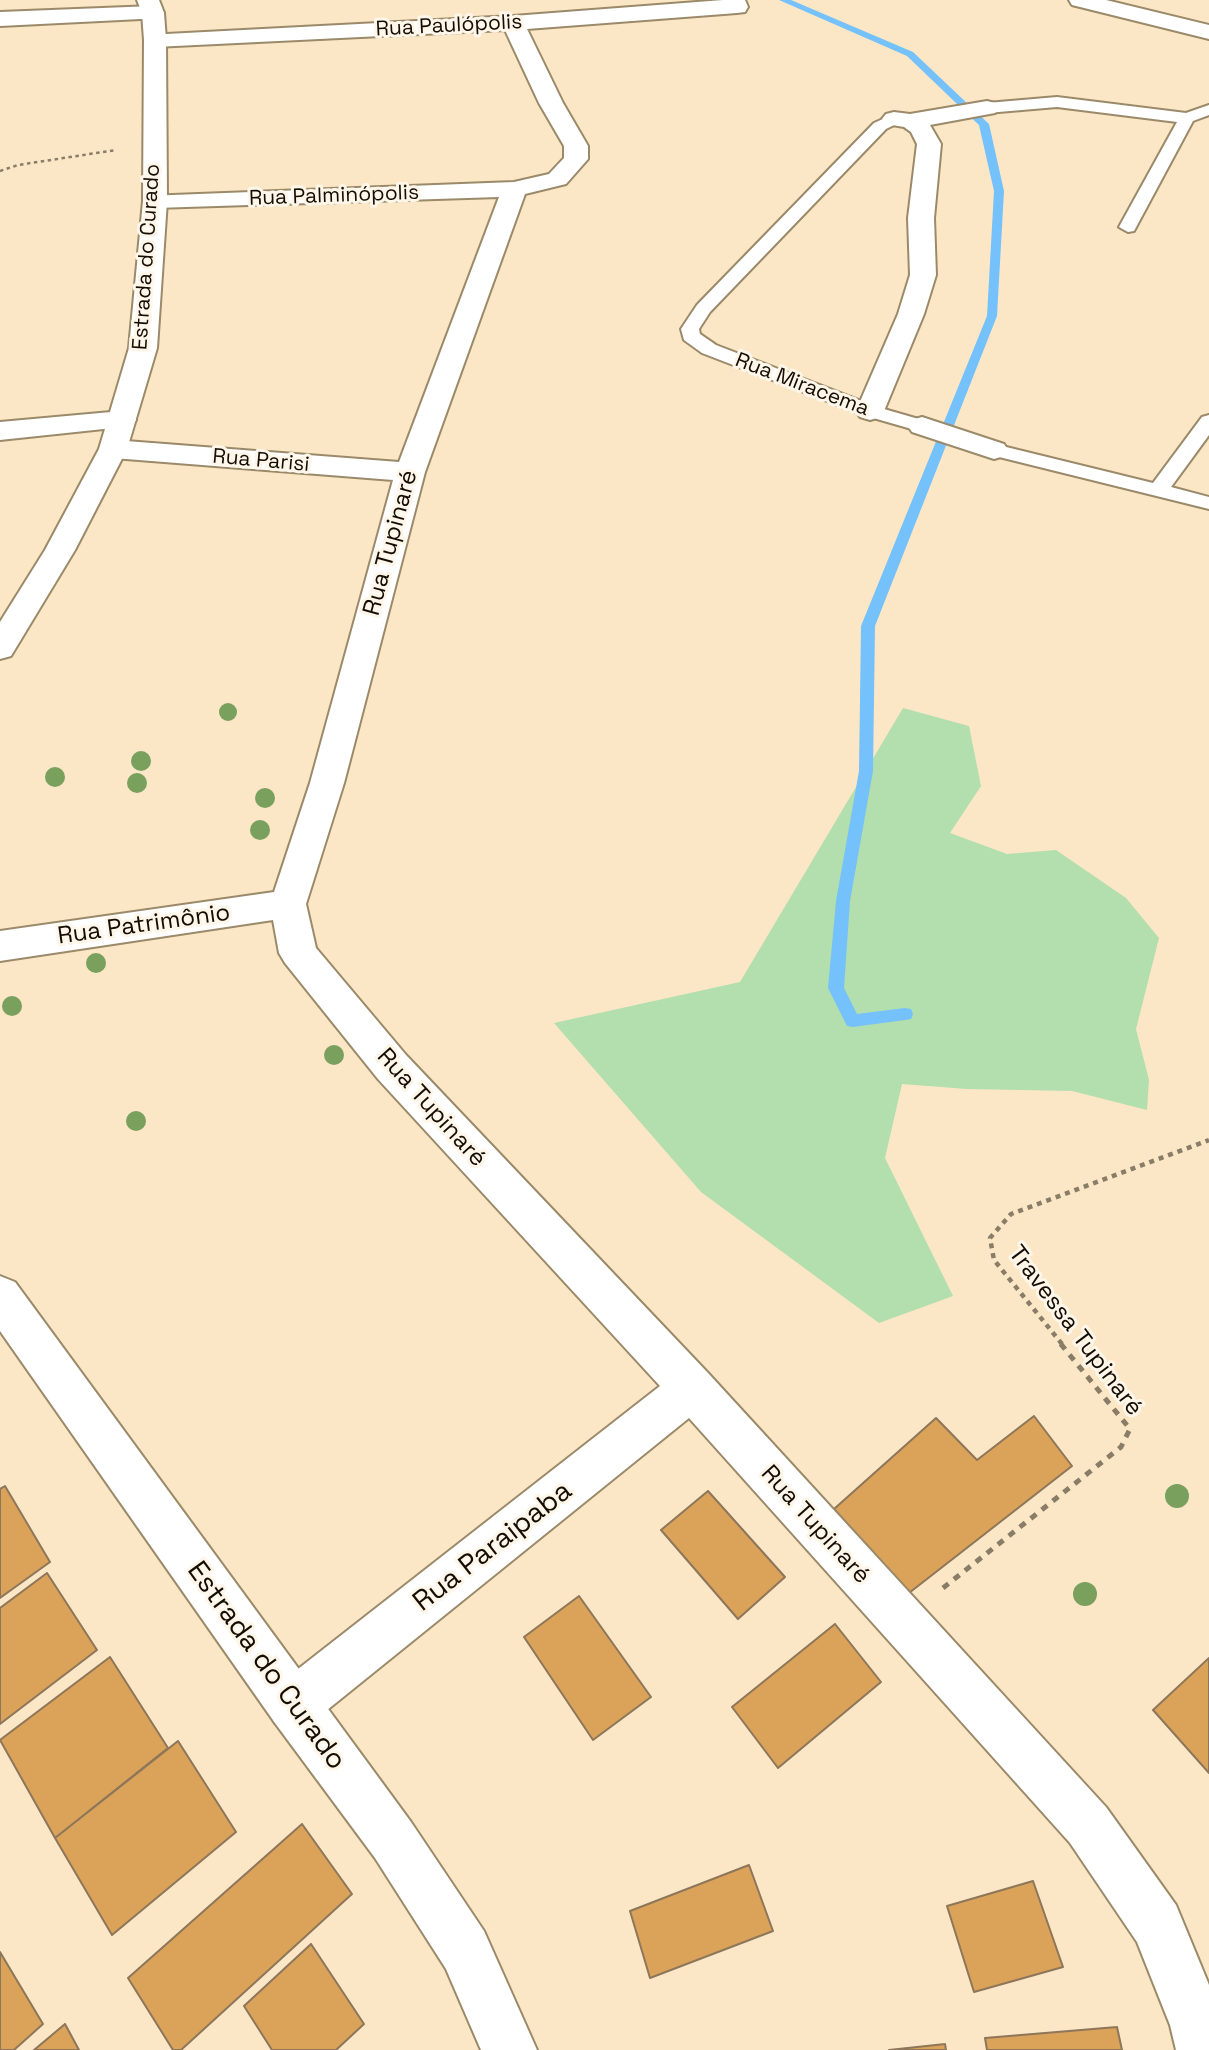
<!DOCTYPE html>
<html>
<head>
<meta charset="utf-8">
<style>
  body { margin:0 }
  canvas { display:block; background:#fbe7c5 }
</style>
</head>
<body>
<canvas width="1209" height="2050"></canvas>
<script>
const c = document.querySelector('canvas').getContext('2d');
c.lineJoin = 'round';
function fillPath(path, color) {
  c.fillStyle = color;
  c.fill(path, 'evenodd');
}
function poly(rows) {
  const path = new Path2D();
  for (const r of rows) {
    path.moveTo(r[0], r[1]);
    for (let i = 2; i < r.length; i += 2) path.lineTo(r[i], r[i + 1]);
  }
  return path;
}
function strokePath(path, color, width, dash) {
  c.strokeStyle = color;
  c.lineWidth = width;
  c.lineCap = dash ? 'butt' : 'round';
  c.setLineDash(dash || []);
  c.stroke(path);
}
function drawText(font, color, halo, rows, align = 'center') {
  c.font = font + ' "Space Grotesk",sans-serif';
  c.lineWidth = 6;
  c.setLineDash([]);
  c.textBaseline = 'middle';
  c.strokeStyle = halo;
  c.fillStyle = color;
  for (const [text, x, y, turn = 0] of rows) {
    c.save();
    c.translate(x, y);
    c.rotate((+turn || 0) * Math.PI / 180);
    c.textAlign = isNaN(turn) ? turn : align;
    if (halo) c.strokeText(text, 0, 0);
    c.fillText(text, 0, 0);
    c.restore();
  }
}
fillPath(poly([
  [903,708,969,726,981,786,950,833,1007,854,1056,850,1126,898,1159,938,1136,1029,1149,1080,1147,1110,1072,1091,967,1089,902,1084,885,1158,953,1296,879,1323,701,1192,554,1023,740,982]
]), '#b3deae');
fillPath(poly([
  [779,0,791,0,913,52,989,124,1004,191,997,316,875,626,873,771,850,901,844,988,857,1014,905,1008,911,1009,913,1014,911,1019,905,1020,853,1027,847,1026,828,988,836,901,859,771,861,626,987,316,994,191,979,125,907,56,779,0]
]), '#75c1fb');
const building = poly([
  [1034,1416,1072,1466,909,1593,834,1509,936,1418,977,1460,1034,1416],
  [5,1486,50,1562,0,1598,0,1489,5,1486],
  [708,1491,785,1577,738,1619,661,1530,708,1491],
  [47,1573,97,1650,0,1724,0,1608,47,1573],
  [579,1596,651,1697,593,1740,524,1637,579,1596],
  [835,1624,881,1682,778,1768,732,1707,835,1624],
  [110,1657,168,1748,55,1838,0,1740,110,1657],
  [1209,1658,1209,1773,1153,1710,1209,1658],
  [178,1741,236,1832,112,1935,55,1838,178,1741],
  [302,1824,352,1894,181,2050,173,2050,128,1978,302,1824],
  [749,1865,773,1931,650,1978,630,1911,749,1865],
  [1033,1881,1063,1967,974,1992,947,1906,1033,1881],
  [311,1944,364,2024,336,2050,272,2050,244,2006,311,1944],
  [0,1952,43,2024,14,2050,0,2050,0,1952],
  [65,2024,79,2050,34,2050,65,2024],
  [1117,2027,1122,2050,987,2050,985,2038,1117,2027],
  [945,2044,946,2050,889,2050,945,2044]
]);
fillPath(building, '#dba259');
strokePath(building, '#8d765a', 2);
const lane = poly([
  [1057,97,1186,113,1209,105,1209,115,1193,121,1134,231,1128,232,1119,227,1177,122,1057,107,987,113,979,108,987,103,1057,97],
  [894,114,900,116,902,119,900,122,886,129,710,312,699,329,700,334,716,345,877,407,929,422,932,426,922,432,863,415,702,353,684,340,681,329,697,305,874,123,894,114],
  [1209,415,1209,435,1171,487,1209,497,1209,509,987,454,984,450,987,446,994,444,1153,483,1202,417,1209,415]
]);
const street = poly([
  [723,0,745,0,748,7,745,12,737,13,527,29,563,103,588,146,588,159,566,184,525,194,425,472,344,783,306,904,316,948,406,1055,708,1373,1106,1807,1176,1905,1209,1985,1209,2050,1176,2050,1170,2025,1137,1942,1070,1843,689,1418,311,1723,293,1730,275,1723,268,1705,275,1687,660,1386,378,1079,285,963,279,953,273,920,0,961,0,931,274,892,310,783,393,480,113,458,103,455,99,449,103,443,113,440,399,462,499,197,155,208,146,206,143,201,146,196,514,182,549,174,564,158,564,146,539,103,505,30,155,47,147,45,144,40,147,35,513,16,723,0],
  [1069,0,1106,0,1209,25,1209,39,1072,5,1069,0],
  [153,6,161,8,164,13,161,18,0,26,0,12,153,6],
  [987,101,995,103,999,108,995,113,930,125,941,144,934,218,936,275,924,314,884,411,880,417,870,420,860,417,856,411,898,314,910,275,908,218,917,144,911,132,904,127,886,124,882,119,886,114,894,112,910,114,987,101],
  [122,411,132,414,136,420,132,426,0,440,0,422,122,411],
  [922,417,1004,444,1008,450,1004,456,994,459,912,432,908,426,912,420,922,417]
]);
const secondary = poly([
  [137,0,159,0,164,13,166,40,167,201,157,348,127,449,75,550,11,656,0,659,0,622,45,550,99,449,129,348,143,201,144,40,142,13,137,0],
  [0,1276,15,1282,411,1822,484,1931,537,2050,481,2050,446,1969,375,1858,275,1723,0,1331,0,1276]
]);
strokePath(lane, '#9b8a6a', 4);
strokePath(street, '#9b8a6a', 4);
strokePath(secondary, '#9b8a6a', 4);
strokePath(poly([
  [0,171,18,165,116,150]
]), '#8a7d67', 2.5, [3.5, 3.5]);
strokePath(poly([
  [1062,1344,994,1260,990,1238,1011,1214,1209,1140]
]), '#8a7d67', 4.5, [5, 5]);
strokePath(poly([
  [943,1588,1121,1447,1130,1429,1060,1343]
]), '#8a7d67', 5, [7, 7]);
fillPath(lane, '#fff');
fillPath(street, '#fff');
fillPath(secondary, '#fff');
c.fillStyle = '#7aa05e';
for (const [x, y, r] of [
  [228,712,9],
  [141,761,10],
  [55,777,10],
  [137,783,10],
  [265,798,10],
  [260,830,10],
  [96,963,10],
  [12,1006,10],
  [334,1055,10],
  [136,1121,10],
  [1177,1496,12],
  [1085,1594,12]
]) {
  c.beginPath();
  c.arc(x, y, r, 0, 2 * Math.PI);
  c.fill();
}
drawText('21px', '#130d03', '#fef6e8', [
  ["Rua Paulópolis",449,26,-3],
  ["Rua Palminópolis",334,196,-2],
  ["Estrada do Curado",147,257,-86],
  ["Rua Miracema",802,385,21],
  ["Rua Parisi",261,461,5]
]);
drawText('24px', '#130d03', '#fef6e8', [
  ["Rua Tupinaré",391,543,-75],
  ["Rua Patrimônio",144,925,-8],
  ["Rua Tupinaré",431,1108,48],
  ["Travessa Tupinaré",1075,1331,53],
  ["Rua Tupinaré",815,1525,48]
]);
drawText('28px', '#130d03', '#fef6e8', [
  ["Rua Paraipaba",493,1547,-38],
  ["Estrada do Curado",266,1666,54]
]);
</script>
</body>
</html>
